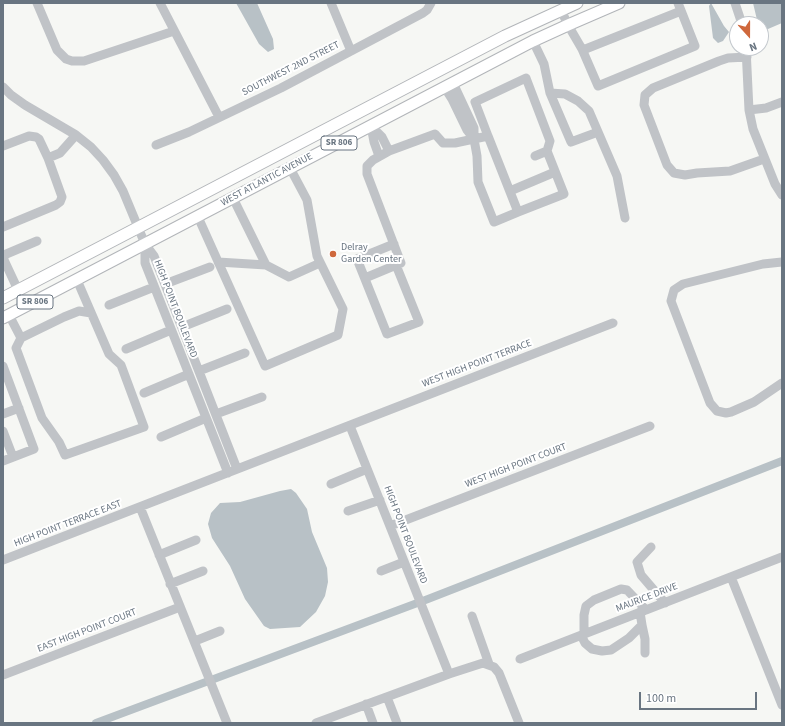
<!DOCTYPE html>
<html>
<head>
<meta charset="utf-8">
<style>
  body { margin:0 }
  #map { position:relative; width:785px; height:726px; overflow:hidden; background:#f6f7f4; font-family:"Source Sans 3",sans-serif }
  canvas { display:block }
  .frame { position:absolute; inset:0; border:4px solid #697581; pointer-events:none }
  .north { position:absolute; left:729px; top:16px; width:40px; height:40px; box-sizing:border-box; background:#fff; border:1px solid #c3c8cd; border-radius:50%; rotate:159deg; font-size:11px; font-weight:700; line-height:16px; text-align:center; color:#697581 }
  .north::after { content:''; display:block; margin:auto; width:14px; height:18px; background:#cf683c; clip-path:polygon(50% 0,100% 100%,50% 72%,0 100%) }
  .scale { position:absolute; left:639px; top:692px; width:118px; height:18px; box-sizing:border-box; border:2px solid #697581; border-top:0; padding-left:5px; font-size:12px; line-height:14px; white-space:nowrap; color:#697581; -webkit-text-stroke:3px #fff; paint-order:stroke }
</style>
</head>
<body>
<div id="map">
<canvas width="785" height="726"></canvas>
<div class="frame"></div>
<div class="north">N</div>
<div class="scale">100 m</div>
</div>
<script>
const c = document.querySelector('canvas').getContext('2d');
c.lineJoin = 'round';
function fillPath(path, color) {
  c.fillStyle = color;
  c.fill(path, 'evenodd');
}
function poly(rows) {
  const path = new Path2D();
  for (const r of rows) {
    path.moveTo(r[0], r[1]);
    for (let i = 2; i < r.length; i += 2) path.lineTo(r[i], r[i + 1]);
  }
  return path;
}
function strokePath(path, color, width, dash) {
  c.strokeStyle = color;
  c.lineWidth = width;
  c.lineCap = dash ? 'butt' : 'round';
  c.setLineDash(dash || []);
  c.stroke(path);
}
function drawText(font, color, halo, rows, align = 'center') {
  c.font = font + ' "Source Sans 3",sans-serif';
  c.lineWidth = 4;
  c.setLineDash([]);
  c.textBaseline = 'middle';
  c.strokeStyle = halo;
  c.fillStyle = color;
  for (const [text, x, y, turn = 0] of rows) {
    c.save();
    c.translate(x, y);
    c.rotate((+turn || 0) * Math.PI / 180);
    c.textAlign = isNaN(turn) ? turn : align;
    if (halo) c.strokeText(text, 0, 0);
    c.fillText(text, 0, 0);
    c.restore();
  }
}
fillPath(poly([
  [236,3,257,3,273,39,274,49,268,52,259,44],
  [711,3,724,26,729,32,723,41,718,43,713,38,709,6],
  [753,3,782,3,782,23,761,32,761,24,758,24],
  [291,489,296,493,307,509,312,532,327,568,328,582,325,596,316,612,300,627,270,629,264,626,245,599,230,566,212,538,208,524,211,513,220,503,240,502,280,491]
]), '#b8c1c6');
strokePath(poly([
  [96,723,428,599,782,461]
]), '#b8c1c6', 8);
const major = poly([
  [3,298,505,36,577,3],
  [3,318,533,41,568,25,619,3]
]);
strokePath(major, '#b2b5b9', 13);
strokePath(poly([
  [37,3,57,50,66,59,72,61,84,61,174,31],
  [160,3,219,117],
  [331,3,351,51],
  [735,3,742,24],
  [561,10,568,25,582,49,598,86,695,46,678,3],
  [533,41,544,64,550,93,571,142,598,132],
  [746,48,749,110,753,129,775,184,782,195],
  [583,50,681,11],
  [747,57,728,58,719,61,653,88,645,95,644,105,667,165,674,173,685,175,697,173,730,171,764,159],
  [453,83,474,128,474,139,477,156,478,182,494,222,518,212],
  [3,87,11,95,25,105,76,135,91,147,103,160,114,175,123,191,145,244,154,256,237,469],
  [445,88,452,99,467,130,474,139],
  [550,93,565,94,578,101,589,111,617,176,625,218],
  [749,110,766,108,782,102],
  [371,126,382,137,389,151],
  [371,126,374,142,379,156],
  [488,136,475,102,526,78,550,141,547,151],
  [156,145,189,132,281,88,423,13,427,10,431,3],
  [3,146,29,136,36,137,39,139,48,158,62,197,60,202,56,205,3,227],
  [48,158,60,153,76,135],
  [510,191,555,172],
  [233,198,266,265],
  [198,217,265,366,338,335,343,309,317,256,307,200,290,168],
  [145,244,145,263,228,473],
  [394,244,357,259,387,334,419,322,396,265],
  [218,262,266,265,289,277,320,263],
  [782,262,763,264,683,284,674,290,671,301,710,403,717,411,726,413,731,412,754,402,782,383],
  [365,278,401,263,367,174,367,166,373,160,389,151,435,134,443,143,455,143,488,136,518,212,564,194,547,151,535,156],
  [165,284,210,267],
  [18,290,4,260,4,255,37,241],
  [109,305,154,287],
  [9,315,21,338,16,348,42,418,59,442,65,455,144,427,121,365,109,354,77,280],
  [182,327,227,309],
  [21,338,64,317,79,311,91,313],
  [126,349,171,330],
  [3,366,34,449,3,461],
  [199,371,245,353],
  [144,393,189,374],
  [3,414,19,408],
  [216,414,262,397],
  [350,426,449,674],
  [3,431,13,457],
  [161,437,206,418],
  [331,484,367,469],
  [140,507,227,723],
  [348,511,380,500],
  [390,526,650,426],
  [651,547,637,562,641,575,665,603],
  [159,555,196,540],
  [3,560,613,323],
  [381,571,404,562],
  [731,577,782,705],
  [170,584,203,571],
  [472,616,489,664],
  [642,625,645,639,645,653],
  [584,634,584,615,586,606,594,600,621,589,627,590,646,610],
  [581,635,585,643,592,649,602,651,611,650,629,638,642,625,640,612],
  [195,641,220,631],
  [520,659,782,557],
  [3,675,180,607],
  [387,697,397,723],
  [366,704,373,723],
  [316,723,449,674,483,663,494,667,499,673,519,723]
]), '#c0c3c7', 9);
strokePath(major, '#fff', 11);
for (const [x, y, r, color] of [
  [333,254,4,"#cf683c"]
]) {
  const dot = new Path2D();
  dot.arc(x, y, r, 0, 2 * Math.PI);
  c.fillStyle = color;
  c.fill(dot);
  strokePath(dot, '#fff', 1.5);
}
for (const [x, y, w] of [
  [339,143,36],
  [35,302,36]
]) {
  const box = new Path2D();
  box.roundRect(x - w / 2, y - 7, w, 14, 3);
  c.fillStyle = '#fff';
  c.fill(box);
  strokePath(box, '#697581', 1);
}
drawText('bold 9px', '#697581', null, [
  ["SR 806",339,143],
  ["SR 806",35,302]
]);
drawText('10px', '#697581', '#fff', [
  ["SOUTHWEST 2ND STREET",291,69,-27],
  ["WEST ATLANTIC AVENUE",267,180,-28],
  ["HIGH POINT BOULEVARD",175,309,69],
  ["WEST HIGH POINT TERRACE",477,364,-21],
  ["WEST HIGH POINT COURT",516,466,-21],
  ["HIGH POINT TERRACE EAST",68,524,-21],
  ["HIGH POINT BOULEVARD",405,535,69],
  ["MAURICE DRIVE",647,598,-21],
  ["EAST HIGH POINT COURT",87,631,-21]
]);
drawText('10px', '#697581', '#fff', [
  ["Delray",341,248],
  ["Garden Center",341,260]
], 'left');
</script>
</body>
</html>
